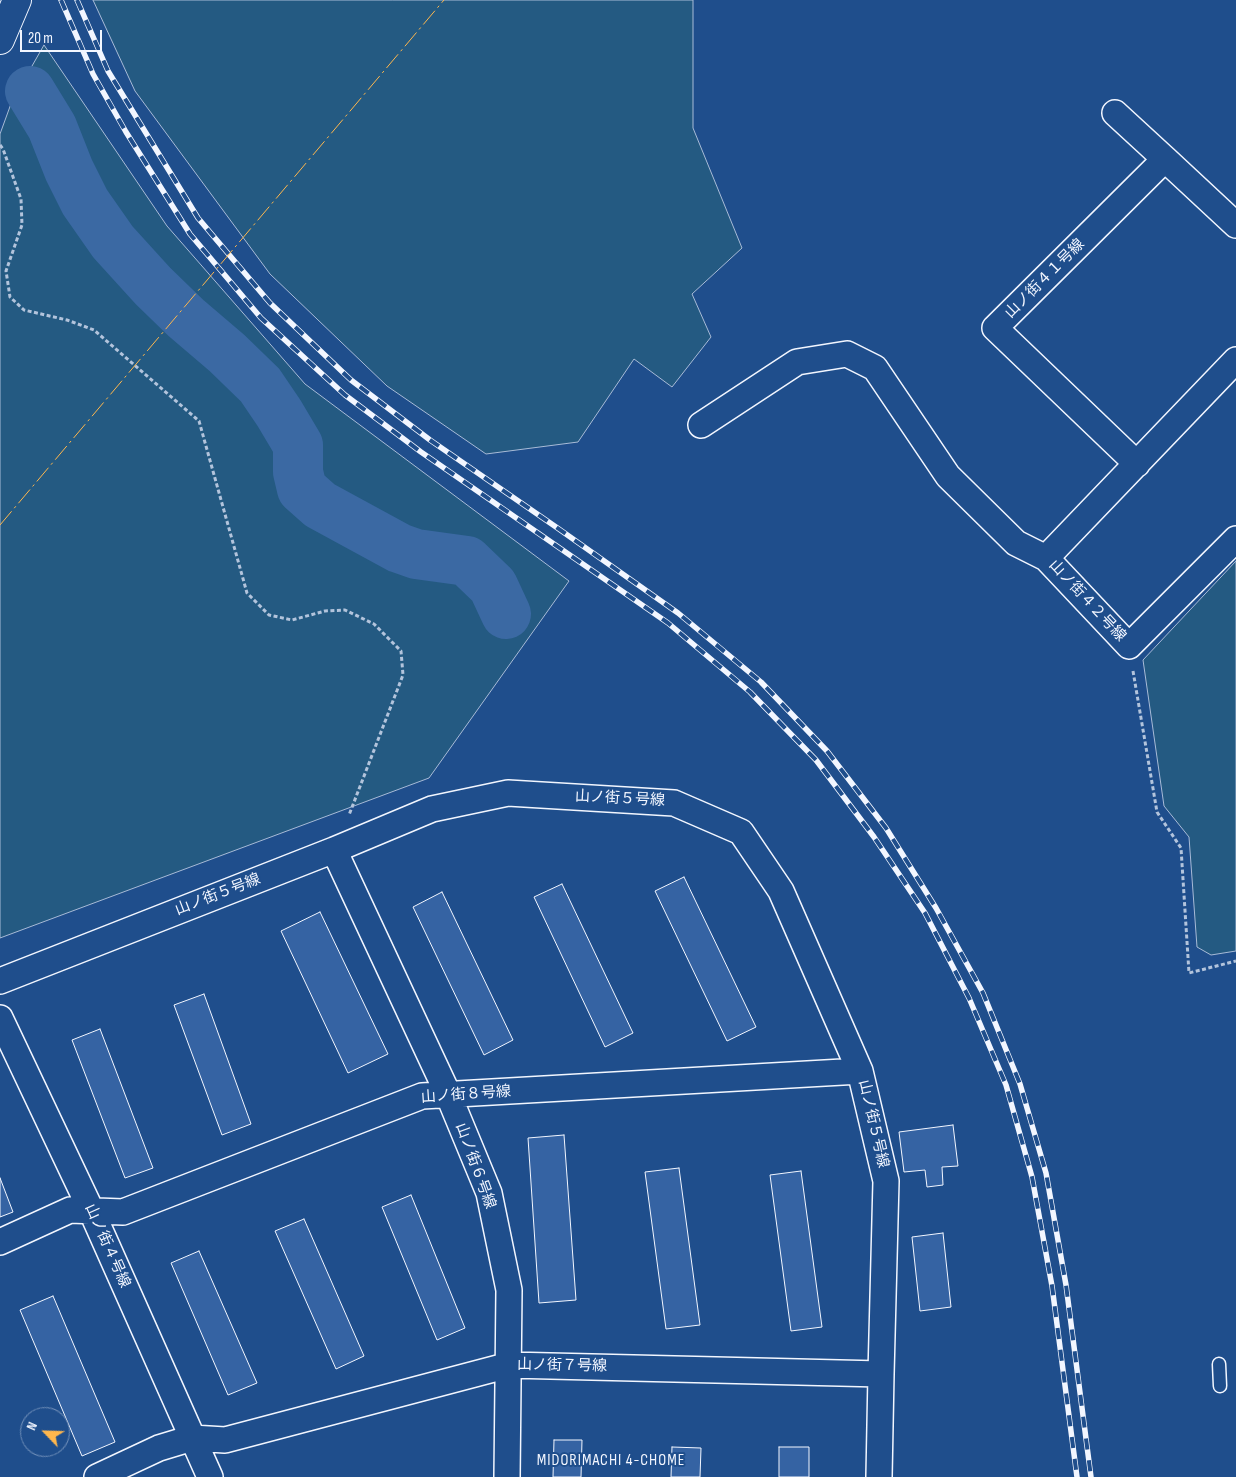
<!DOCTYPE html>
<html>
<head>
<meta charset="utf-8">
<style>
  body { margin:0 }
  #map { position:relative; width:1236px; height:1477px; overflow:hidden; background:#1f4e8c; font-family:"Sofia Sans Condensed",sans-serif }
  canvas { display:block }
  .north { position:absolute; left:20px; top:1407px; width:50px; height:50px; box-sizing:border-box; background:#1f4e8c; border:1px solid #7391ba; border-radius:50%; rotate:294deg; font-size:14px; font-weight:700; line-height:20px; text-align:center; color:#f2f6ff }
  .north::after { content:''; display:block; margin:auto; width:18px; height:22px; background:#ffb74d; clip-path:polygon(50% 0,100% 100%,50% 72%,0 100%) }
  .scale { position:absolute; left:20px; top:30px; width:82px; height:22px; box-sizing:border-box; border:2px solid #f2f6ff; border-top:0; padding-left:6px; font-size:15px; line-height:18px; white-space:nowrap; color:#f2f6ff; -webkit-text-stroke:4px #1f4e8c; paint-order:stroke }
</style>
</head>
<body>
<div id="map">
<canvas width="1236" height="1477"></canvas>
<div class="north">N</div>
<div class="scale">20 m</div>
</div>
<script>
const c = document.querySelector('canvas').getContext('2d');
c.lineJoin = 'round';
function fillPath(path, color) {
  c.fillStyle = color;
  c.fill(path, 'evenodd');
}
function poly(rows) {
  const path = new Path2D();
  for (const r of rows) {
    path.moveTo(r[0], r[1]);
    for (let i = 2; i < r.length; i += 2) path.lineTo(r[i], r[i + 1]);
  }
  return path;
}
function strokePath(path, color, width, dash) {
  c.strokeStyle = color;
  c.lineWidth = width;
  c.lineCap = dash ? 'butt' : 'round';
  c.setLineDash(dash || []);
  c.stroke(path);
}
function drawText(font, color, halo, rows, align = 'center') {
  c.font = font + ' "Sofia Sans Condensed","Noto Sans JP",sans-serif';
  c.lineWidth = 4;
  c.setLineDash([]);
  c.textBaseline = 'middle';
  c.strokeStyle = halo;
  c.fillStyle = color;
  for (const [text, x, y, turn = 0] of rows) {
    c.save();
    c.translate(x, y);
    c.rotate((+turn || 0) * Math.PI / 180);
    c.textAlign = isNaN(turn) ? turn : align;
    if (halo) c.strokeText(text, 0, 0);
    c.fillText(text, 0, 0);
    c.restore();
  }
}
const green = poly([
  [93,0,693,0,693,128,742,248,692,294,711,337,672,387,634,359,578,442,486,454,387,386,270,274,135,91,93,0],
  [44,45,167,226,305,384,569,581,429,778,0,938,0,134,12,101,44,45],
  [1236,561,1236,951,1211,955,1197,947,1189,837,1164,806,1143,660,1236,561]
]);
fillPath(green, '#245a82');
strokePath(green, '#a8bbd7', 1);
strokePath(poly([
  [30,91,52,127,69,170,85,202,113,242,153,286,186,318,227,353,260,385,279,413,298,445,298,472,302,489,320,505,399,548,416,554,467,561,493,586,506,614]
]), '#3b69a3', 50);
const building = poly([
  [684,877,756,1027,727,1041,655,891,684,877],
  [562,884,633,1033,605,1047,534,897,562,884],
  [442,892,513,1040,484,1055,413,907,442,892],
  [320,912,388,1054,348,1073,281,931,320,912],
  [204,994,251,1124,222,1135,174,1005,204,994],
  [100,1029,153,1168,125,1178,72,1040,100,1029],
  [953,1125,958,1166,942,1167,943,1185,927,1187,925,1170,904,1172,899,1132,953,1125],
  [564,1135,576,1300,539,1303,528,1138,564,1135],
  [679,1168,700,1325,666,1329,645,1172,679,1168],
  [801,1171,822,1327,791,1331,770,1175,801,1171],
  [0,1178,13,1212,0,1217,0,1178],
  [411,1195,465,1328,437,1340,382,1207,411,1195],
  [304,1219,364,1356,336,1369,275,1231,304,1219],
  [943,1233,951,1307,920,1311,912,1237,943,1233],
  [199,1251,257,1383,228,1395,171,1263,199,1251],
  [53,1296,115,1442,82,1456,20,1310,53,1296],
  [554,1440,582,1440,581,1477,553,1477,554,1440],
  [672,1447,701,1448,700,1477,671,1477,672,1447],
  [779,1447,809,1447,809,1477,779,1477,779,1447]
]);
fillPath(building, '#3563a3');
strokePath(building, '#f2f6ff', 1);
const service = poly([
  [1219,1364,1220,1386]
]);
const minor = poly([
  [1115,113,1165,159],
  [1236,360,1046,558,1129,646,1236,539],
  [701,425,797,362,847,354,875,368,948,476,1016,543,1046,558],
  [1137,464,995,328,1165,159,1236,225],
  [334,850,448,1094,489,1193,509,1290,507,1477],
  [0,981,334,850,432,809,508,793,674,803,741,832,781,891,860,1071,886,1181,881,1374,879,1477],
  [0,1018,91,1210,210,1477],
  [0,1242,70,1210,123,1212,422,1096,860,1071],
  [97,1477,159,1448,192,1438,225,1440,509,1365,881,1374]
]);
const motorway = poly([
  [0,40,17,0]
]);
strokePath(service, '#f2f6ff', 15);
strokePath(minor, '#f2f6ff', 28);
strokePath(motorway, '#f2f6ff', 30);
strokePath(poly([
  [0,145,3,149,21,199,22,225,6,271,10,297,24,310,67,320,94,330,199,421,247,593,269,615,292,620,325,611,345,610,374,624,401,651,403,675,349,815],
  [1133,671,1157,812,1181,848,1189,973,1236,961]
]), '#b3c4dc', 3, [4, 2.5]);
strokePath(service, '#1f4e8c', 12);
strokePath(minor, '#1f4e8c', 25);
strokePath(motorway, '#1f4e8c', 28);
const rail = poly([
  [61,0,93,74,126,132,190,234,261,318,345,395,421,452,668,623,750,692,816,760,874,837,925,913,969,998,1006,1085,1032,1177,1052,1286,1077,1477],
  [77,0,108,71,198,218,270,303,351,380,430,440,556,527,678,613,761,682,827,751,886,828,936,908,983,993,1020,1084,1046,1173,1066,1285,1091,1477]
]);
strokePath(rail, '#f2f6ff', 5.5);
strokePath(rail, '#1f4e8c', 4, [11]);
strokePath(poly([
  [0,525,444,0]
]), '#ffb74d', 1, [18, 4, 2.5, 4]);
drawText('15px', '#f2f6ff', '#1f4e8c', [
  ["山ノ街４１号線",1045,279,-45],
  ["山ノ街４２号線",1087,601,47],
  ["山ノ街５号線",620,799,3],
  ["山ノ街５号線",218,895,-21],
  ["山ノ街８号線",466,1095,-4],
  ["山ノ街５号線",873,1124,77],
  ["山ノ街６号線",475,1166,70],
  ["山ノ街４号線",107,1246,66],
  ["山ノ街７号線",562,1366,1]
]);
c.letterSpacing = '1px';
drawText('16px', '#f2f6ff', '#1f4e8c', [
  ["MIDORIMACHI 4-CHOME",611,1461]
]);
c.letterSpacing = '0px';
</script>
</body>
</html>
